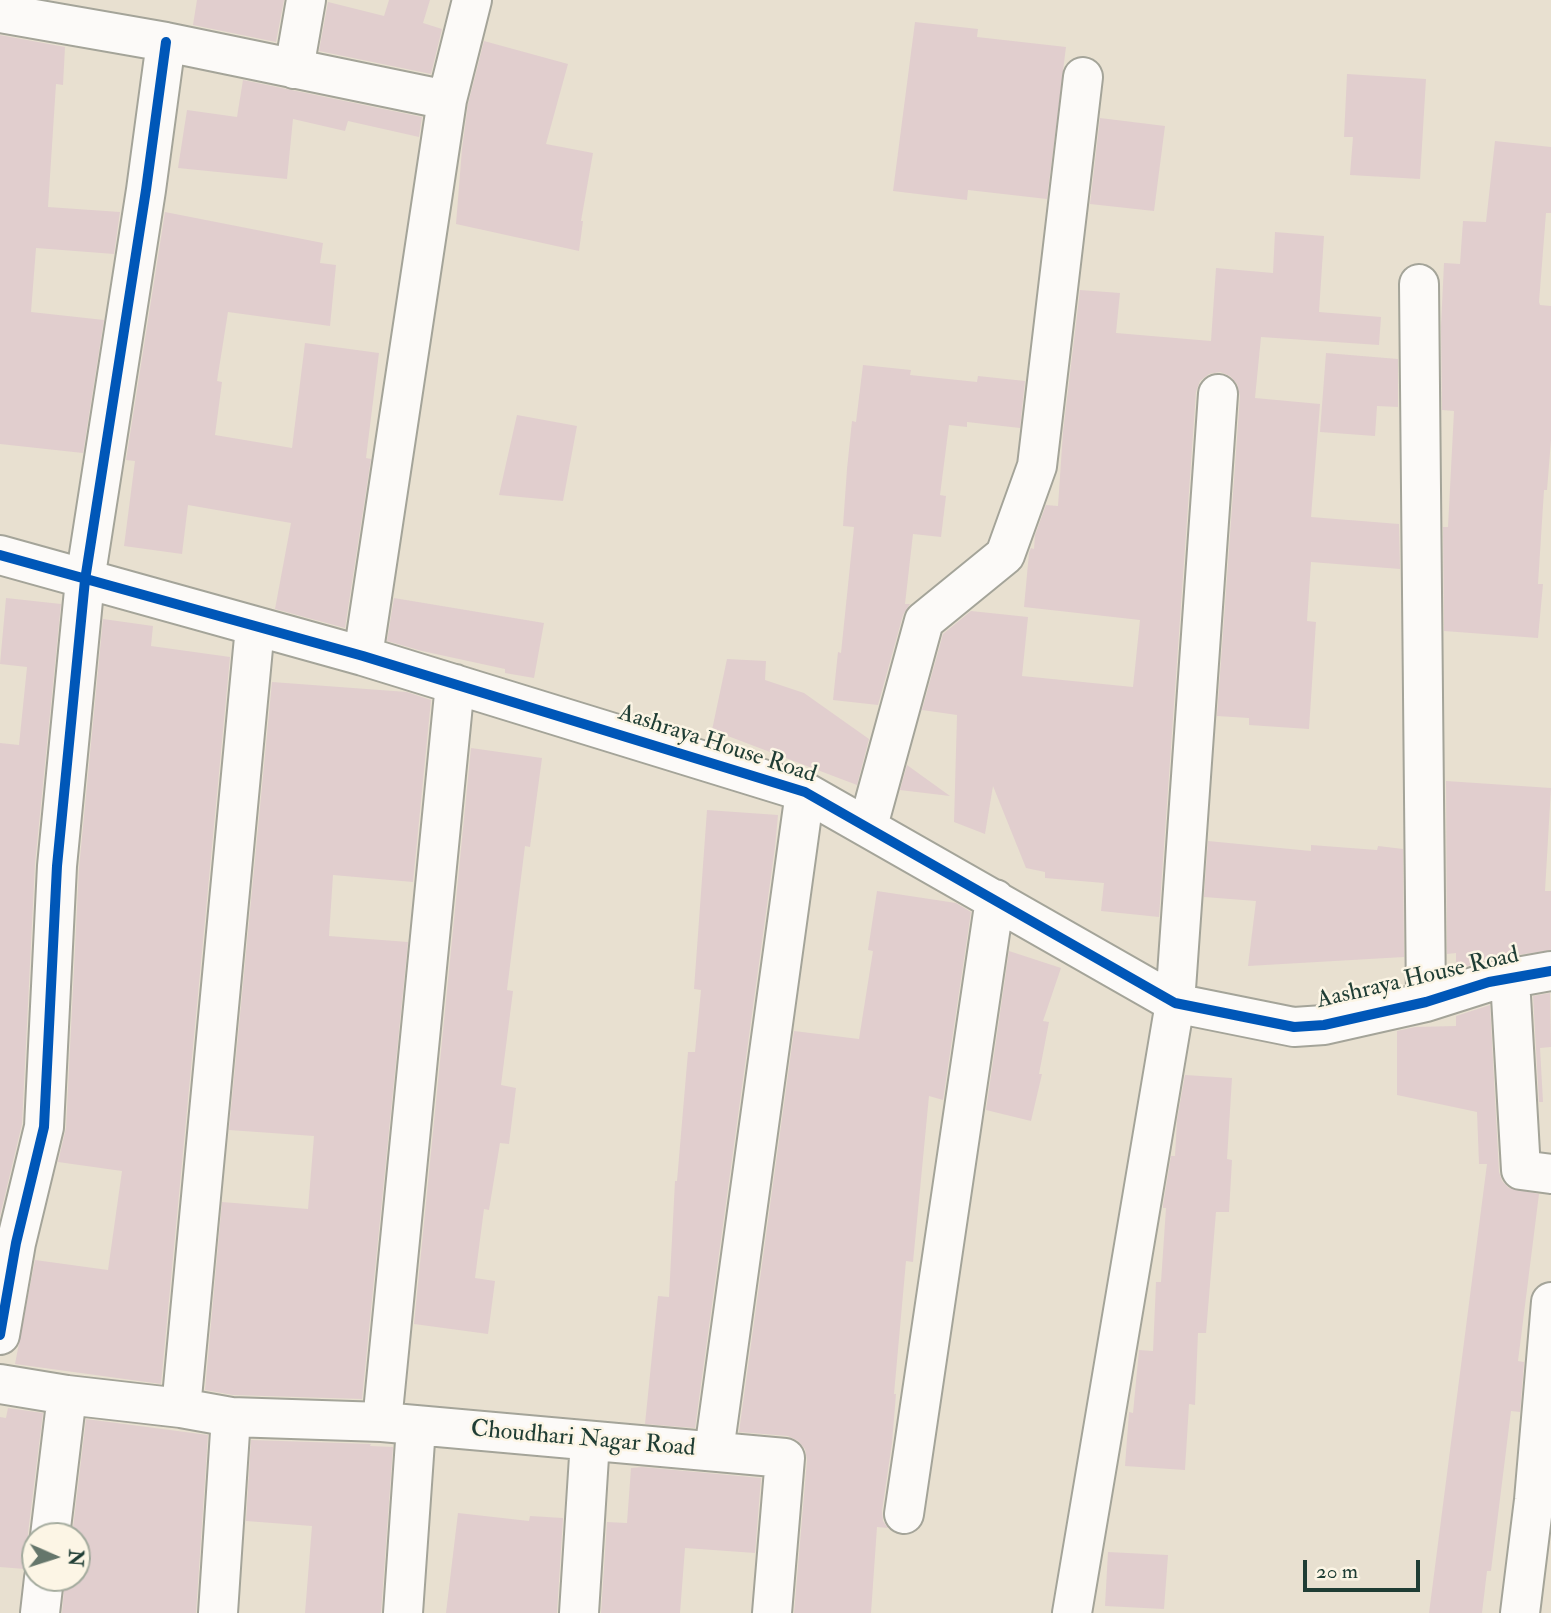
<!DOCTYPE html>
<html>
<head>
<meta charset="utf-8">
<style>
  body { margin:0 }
  #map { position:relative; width:1551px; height:1613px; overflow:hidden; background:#e8e0d0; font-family:"IM FELL Double Pica",serif }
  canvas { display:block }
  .north { position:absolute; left:21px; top:1522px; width:70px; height:70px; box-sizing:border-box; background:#fcf5e5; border:2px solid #a4ab9e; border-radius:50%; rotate:93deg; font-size:19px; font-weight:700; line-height:28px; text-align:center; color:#1f3d34 }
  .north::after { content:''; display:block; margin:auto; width:24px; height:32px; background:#65766b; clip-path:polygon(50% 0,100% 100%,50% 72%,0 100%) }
  .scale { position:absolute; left:1303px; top:1560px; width:117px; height:32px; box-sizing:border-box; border:4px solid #1f3d34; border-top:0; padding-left:9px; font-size:21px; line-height:24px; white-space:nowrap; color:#1f3d34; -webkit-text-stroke:5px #fcf5e5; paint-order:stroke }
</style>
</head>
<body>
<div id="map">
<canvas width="1551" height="1613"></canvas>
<div class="north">N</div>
<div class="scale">20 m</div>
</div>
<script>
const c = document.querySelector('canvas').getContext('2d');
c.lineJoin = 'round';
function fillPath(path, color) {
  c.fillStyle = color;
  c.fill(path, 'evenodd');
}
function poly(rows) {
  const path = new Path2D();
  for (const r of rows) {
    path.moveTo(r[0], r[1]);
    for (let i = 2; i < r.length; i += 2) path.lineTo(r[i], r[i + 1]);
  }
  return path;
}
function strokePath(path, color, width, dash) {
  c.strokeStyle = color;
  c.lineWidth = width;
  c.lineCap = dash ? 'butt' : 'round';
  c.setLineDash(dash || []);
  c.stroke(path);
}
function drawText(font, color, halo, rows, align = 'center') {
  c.font = font + ' "IM FELL Double Pica",serif';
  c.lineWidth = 5;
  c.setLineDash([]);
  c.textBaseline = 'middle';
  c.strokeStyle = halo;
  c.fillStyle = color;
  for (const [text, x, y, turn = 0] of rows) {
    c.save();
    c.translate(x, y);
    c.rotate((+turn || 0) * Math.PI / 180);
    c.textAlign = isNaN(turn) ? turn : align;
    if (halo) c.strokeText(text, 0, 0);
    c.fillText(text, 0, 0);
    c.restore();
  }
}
fillPath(poly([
  [197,0,284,0,276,42,193,25],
  [389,0,430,0,423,23,442,29,431,74,319,51,328,2,384,16],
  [915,22,978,29,977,37,1066,47,1047,199,968,190,967,200,893,191],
  [0,35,65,47,63,85,56,84,48,207,120,212,114,254,36,248,31,312,104,320,83,453,0,444],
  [484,41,568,64,546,144,593,153,581,221,583,221,579,251,456,224,462,149,468,104],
  [1347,74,1426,79,1420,179,1350,175,1353,137,1344,137],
  [243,80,422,117,419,137,348,121,345,131,293,119,287,179,178,168,187,110,237,117],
  [1100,118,1165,126,1154,211,1090,204],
  [1495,141,1551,147,1551,213,1546,213,1539,302,1540,305,1551,306,1551,440,1547,490,1544,490,1538,584,1543,584,1538,638,1444,631,1443,527,1448,527,1454,411,1442,410,1441,326,1444,263,1460,264,1463,221,1486,222],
  [165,212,323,243,320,263,336,265,330,326,228,312,217,381,222,382,215,435,292,448,305,343,379,353,366,458,371,459,345,628,275,609,291,523,188,505,182,554,124,546,135,461,126,460],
  [1275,232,1324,236,1319,312,1381,317,1379,345,1261,337,1255,398,1320,404,1311,517,1399,524,1400,569,1311,562,1307,621,1316,622,1309,729,1249,725,1249,718,1217,716,1240,396,1237,384,1230,376,1220,372,1209,374,1200,381,1196,392,1159,917,1101,911,1104,883,1045,878,1045,872,1026,868,993,786,985,834,954,822,957,715,922,710,943,634,971,611,1028,617,1022,676,1133,687,1140,620,1024,607,1029,553,1031,548,1034,549,1035,535,1046,505,1058,506,1063,432,1080,290,1120,293,1116,333,1211,341,1216,268,1273,273],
  [1326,353,1398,359,1398,407,1377,406,1375,436,1320,432],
  [863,365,911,370,910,375,977,382,978,376,1025,381,1020,428,967,422,967,427,949,425,940,495,946,496,941,537,913,534,905,604,910,604,903,615,878,705,833,700,838,652,841,653,854,527,843,526,847,469,852,421,856,422],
  [517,415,577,426,563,501,499,495],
  [6,598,61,604,35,864,22,1124,0,1216,0,743,19,745,27,667,0,664],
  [394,598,544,623,534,678,505,673,505,669,422,651,387,641],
  [103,619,153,626,151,646,230,657,161,1384,15,1364,35,1260,108,1270,122,1171,58,1162,66,1128,79,868],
  [727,659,766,661,765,680,804,693,869,739,857,785,712,730],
  [272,682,407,692,431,700,413,882,333,875,329,936,408,942,362,1399,233,1395,205,1390,222,1202,308,1209,314,1136,229,1130],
  [471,748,542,758,530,847,525,846,507,990,513,991,501,1085,516,1088,509,1144,500,1143,489,1210,484,1209,475,1278,495,1281,488,1334,414,1324],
  [907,765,950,796,900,790],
  [1446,781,1551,788,1545,891,1551,891,1551,950,1485,960,1456,970,1456,953,1447,954],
  [707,810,778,815,775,847,695,1428,645,1424,658,1296,669,1297,675,1181,677,1181,688,1052,695,1052,701,990,694,989],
  [1208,841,1311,851,1311,845,1377,850,1378,846,1403,849,1404,957,1248,966,1256,901,1204,897],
  [877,891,956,903,971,912,943,1100,929,1096,913,1262,906,1261,894,1394,896,1394,892,1443,882,1511,883,1521,888,1528,877,1527,871,1613,794,1613,807,1460,805,1449,798,1441,788,1436,739,1432,794,1031,859,1039,873,951,868,950],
  [1009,951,1061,968,1043,1021,1049,1022,1039,1074,1042,1074,1031,1121,986,1110],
  [1550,993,1551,1047,1540,1048,1543,1102,1539,1102,1533,996],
  [1490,1005,1499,1172,1502,1181,1509,1188,1539,1194,1518,1361,1524,1362,1520,1412,1511,1411,1491,1571,1487,1571,1482,1613,1429,1613,1487,1164,1479,1164,1477,1112,1397,1095,1397,1031,1415,1027,1456,1026,1456,1016],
  [1185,1075,1232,1078,1227,1159,1232,1160,1229,1212,1216,1212,1206,1333,1198,1333,1195,1405,1189,1404,1185,1470,1125,1466,1129,1412,1133,1413,1139,1350,1153,1351,1156,1282,1161,1282,1166,1208,1163,1208,1163,1205,1171,1156,1175,1156,1177,1120],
  [8,1408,43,1413,28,1533,30,1544,35,1551,35,1558,25,1569,0,1567,0,1417,6,1418],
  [86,1419,208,1435,196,1613,62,1613,65,1578,77,1578,77,1536,72,1536],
  [251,1440,371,1444,370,1446,393,1447,381,1613,305,1613,312,1526,246,1521],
  [642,1467,761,1478,755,1553,685,1548,680,1613,601,1613,607,1522,627,1523,631,1468],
  [458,1513,529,1521,530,1516,563,1518,557,1613,446,1613],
  [1108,1552,1168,1555,1164,1609,1105,1606]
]), '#e1cece');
const minor = poly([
  [0,13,166,42,447,100],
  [294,69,306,0],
  [1419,284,1426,1002],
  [0,555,363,656,805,792,1175,1003,1294,1027,1324,1025,1426,1002,1489,982,1551,971],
  [363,656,447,100,472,0],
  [868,826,924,621,1005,555,1037,466,1083,77],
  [1510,979,1521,1170,1551,1174],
  [0,1335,16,1243,44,1127,57,866,85,580,146,190,166,42],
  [0,1384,67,1395,181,1408,231,1417,382,1422,785,1458,772,1613],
  [181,1408,255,627],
  [382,1422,455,684],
  [714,1451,805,792],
  [904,1514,995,899],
  [50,1536,67,1395],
  [40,1613,44,1578],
  [218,1613,231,1417],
  [403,1613,416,1427],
  [579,1613,590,1441],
  [1072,1613,1175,1003,1218,394],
  [1520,1613,1534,1500,1551,1302]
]);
strokePath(minor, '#a4a499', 42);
strokePath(minor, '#fcfaf8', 38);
strokePath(poly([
  [0,555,363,656,805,792,1175,1003,1294,1027,1324,1025,1426,1002,1489,982,1551,971],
  [0,1335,16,1243,44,1127,57,866,85,580,146,190,166,42]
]), '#0057b8', 10);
drawText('24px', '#1f3d34', '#fcf5e5', [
  ["Aashraya House Road",717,745,18],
  ["Aashraya House Road",1418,979,-13],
  ["Choudhari Nagar Road",583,1440,5]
]);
</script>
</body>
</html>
